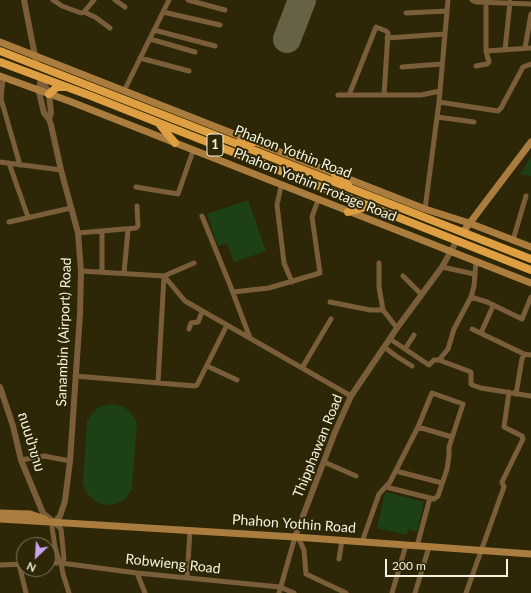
<!DOCTYPE html>
<html>
<head>
<meta charset="utf-8">
<style>
  body { margin:0 }
  #map { position:relative; width:531px; height:593px; overflow:hidden; background:#2d2707; font-family:Lato,sans-serif }
  canvas { display:block }
  .north { position:absolute; left:16px; top:537px; width:40px; height:40px; box-sizing:border-box; background:#2d2707; border:1px solid #7d795e; border-radius:50%; rotate:205deg; font-size:11px; font-weight:700; line-height:16px; text-align:center; color:#f6f3e1 }
  .north::after { content:''; display:block; margin:auto; width:14px; height:18px; background:#c9a5ee; clip-path:polygon(50% 0,100% 100%,50% 72%,0 100%) }
  .scale { position:absolute; left:385px; top:559px; width:123px; height:18px; box-sizing:border-box; border:2px solid #f6f3e1; border-top:0; padding-left:5px; font-size:12px; line-height:14px; white-space:nowrap; color:#f6f3e1; -webkit-text-stroke:3px #2d2707; paint-order:stroke }
</style>
</head>
<body>
<div id="map">
<canvas width="531" height="593"></canvas>
<div class="north">N</div>
<div class="scale">200 m</div>
</div>
<script>
const c = document.querySelector('canvas').getContext('2d');
c.lineJoin = 'round';
function fillPath(path, color) {
  c.fillStyle = color;
  c.fill(path, 'evenodd');
}
function poly(rows) {
  const path = new Path2D();
  for (const r of rows) {
    path.moveTo(r[0], r[1]);
    for (let i = 2; i < r.length; i += 2) path.lineTo(r[i], r[i + 1]);
  }
  return path;
}
function strokePath(path, color, width, dash) {
  c.strokeStyle = color;
  c.lineWidth = width;
  c.lineCap = dash ? 'butt' : 'round';
  c.setLineDash(dash || []);
  c.stroke(path);
}
function drawText(font, color, halo, rows, align = 'center') {
  c.font = font + ' Lato,"Noto Sans Thai",sans-serif';
  c.lineWidth = 4;
  c.setLineDash([]);
  c.textBaseline = 'middle';
  c.strokeStyle = halo;
  c.fillStyle = color;
  for (const [text, x, y, turn = 0] of rows) {
    c.save();
    c.translate(x, y);
    c.rotate((+turn || 0) * Math.PI / 180);
    c.textAlign = isNaN(turn) ? turn : align;
    if (halo) c.strokeText(text, 0, 0);
    c.fillText(text, 0, 0);
    c.restore();
  }
}
fillPath(poly([
  [531,157,531,176,520,174],
  [248,200,266,251,234,262,227,243,218,246,207,214],
  [112,404,123,406,131,413,137,423,132,489,125,499,115,504,104,505,95,501,87,494,83,484,87,421,93,412,101,406],
  [385,492,424,502,417,532,408,529,407,535,377,528]
]), '#1d4017');
strokePath(poly([
  [287,39,302,0]
]), '#676246', 28);
strokePath(poly([
  [53,0,62,6,81,13,84,12,95,17,110,28],
  [115,0,125,7],
  [188,0,225,10],
  [472,0,476,2,531,4],
  [84,12,94,0],
  [163,12,220,25],
  [406,13,447,11],
  [154,30,215,46],
  [387,38,445,34],
  [150,39,195,52],
  [525,48,531,14],
  [505,50,510,2],
  [486,51,531,48],
  [140,58,189,71],
  [476,66,487,64,489,62,486,51,486,1],
  [402,67,442,64],
  [3,78,1,99,20,165],
  [124,91,169,0],
  [338,95,421,95,440,91],
  [349,95,376,27,386,31,388,33,384,95],
  [439,102,498,111,501,108,523,67,531,64],
  [437,117,474,122],
  [0,162,61,170],
  [9,163,28,217],
  [281,186,277,205,284,263,292,282],
  [136,187,178,194,193,151],
  [425,209,439,102,448,0],
  [202,216,230,285,250,338],
  [9,222,71,208],
  [78,233,136,228,138,226,137,206],
  [513,240,526,196],
  [476,262,474,286,471,297,454,329,448,349,439,360,471,372,471,384,472,385,481,388,531,396],
  [379,263,379,287,383,310,397,328],
  [442,267,474,274],
  [81,271,164,276,185,301,351,396],
  [102,272,102,231],
  [124,273,128,230],
  [403,276,421,294],
  [233,292,269,288,320,273,312,217,318,200],
  [471,297,487,302,522,319,531,297],
  [330,302,370,310,383,310],
  [189,329,191,323,198,322,202,312],
  [472,329,524,354,531,355],
  [481,333,493,306],
  [390,339,429,365,434,360,439,360],
  [384,347,396,356,412,366],
  [405,349,414,335],
  [207,366,237,380],
  [302,368,331,319],
  [75,376,195,386,197,385,227,325],
  [158,383,164,276,194,263],
  [516,394,522,359,524,354],
  [418,427,452,437],
  [21,460,44,456,70,461],
  [324,462,356,476],
  [396,471,442,483],
  [386,487,430,498],
  [298,537,304,550,306,574,346,593],
  [362,542,379,494,390,482,418,427,432,393,463,404,449,447,449,456,447,469,438,496,434,499,430,498,417,546],
  [339,559,342,540],
  [48,563,61,563,137,573,280,587,294,593],
  [61,563,58,558,55,547,52,527,54,522,61,529,64,559,61,563,63,574,69,593],
  [19,564,26,593],
  [0,565,24,564],
  [137,573,145,593],
  [187,578,190,531],
  [279,593,295,537],
  [392,593,406,545],
  [415,593,429,547],
  [466,593,504,487,502,482,523,439,522,436,504,427,509,392]
]), '#7a5e3a', 5);
strokePath(poly([
  [24,0,37,66],
  [42,79,49,94,51,113,49,119],
  [0,387,13,426,21,460,43,513,54,522,60,516,65,501,70,461,80,314,81,271,78,233,61,170,51,125,49,119,44,113,39,92,41,77],
  [295,537,335,432,351,396,397,328,442,267,457,240]
]), '#7a5e3a', 6);
strokePath(poly([
  [0,42,425,209,469,223,531,247],
  [0,76,69,101,531,283],
  [463,232,531,142],
  [0,513,30,514,45,519],
  [0,519,295,537,531,554]
]), '#aa7d3f', 7);
strokePath(poly([
  [0,51,531,259],
  [0,62,91,96,531,270],
  [49,94,57,87,65,87],
  [160,125,175,143],
  [238,143,255,142],
  [335,174,348,185],
  [348,212,370,206]
]), '#de9e42', 8);
for (const [x, y, w] of [
  [215,145,16]
]) {
  const box = new Path2D();
  box.roundRect(x - w / 2, y - 11, w, 22, 3);
  c.fillStyle = '#2d2707';
  c.fill(box);
  strokePath(box, '#f6f3e1', 1);
}
drawText('bold 13px', '#f6f3e1', null, [
  ["1",215,145]
]);
drawText('14px', '#f6f3e1', '#2d2707', [
  ["Phahon Yothin Road",293,152,21],
  ["Phahon Yothin Frotage Road",315,185,22],
  ["Sanambin (Airport) Road",64,332,-88],
  ["ถนนป่าขาม",31,442,73],
  ["Thipphawan Road",318,446,-68],
  ["Phahon Yothin Road",294,524,4],
  ["Robwieng Road",173,564,6]
]);
</script>
</body>
</html>
